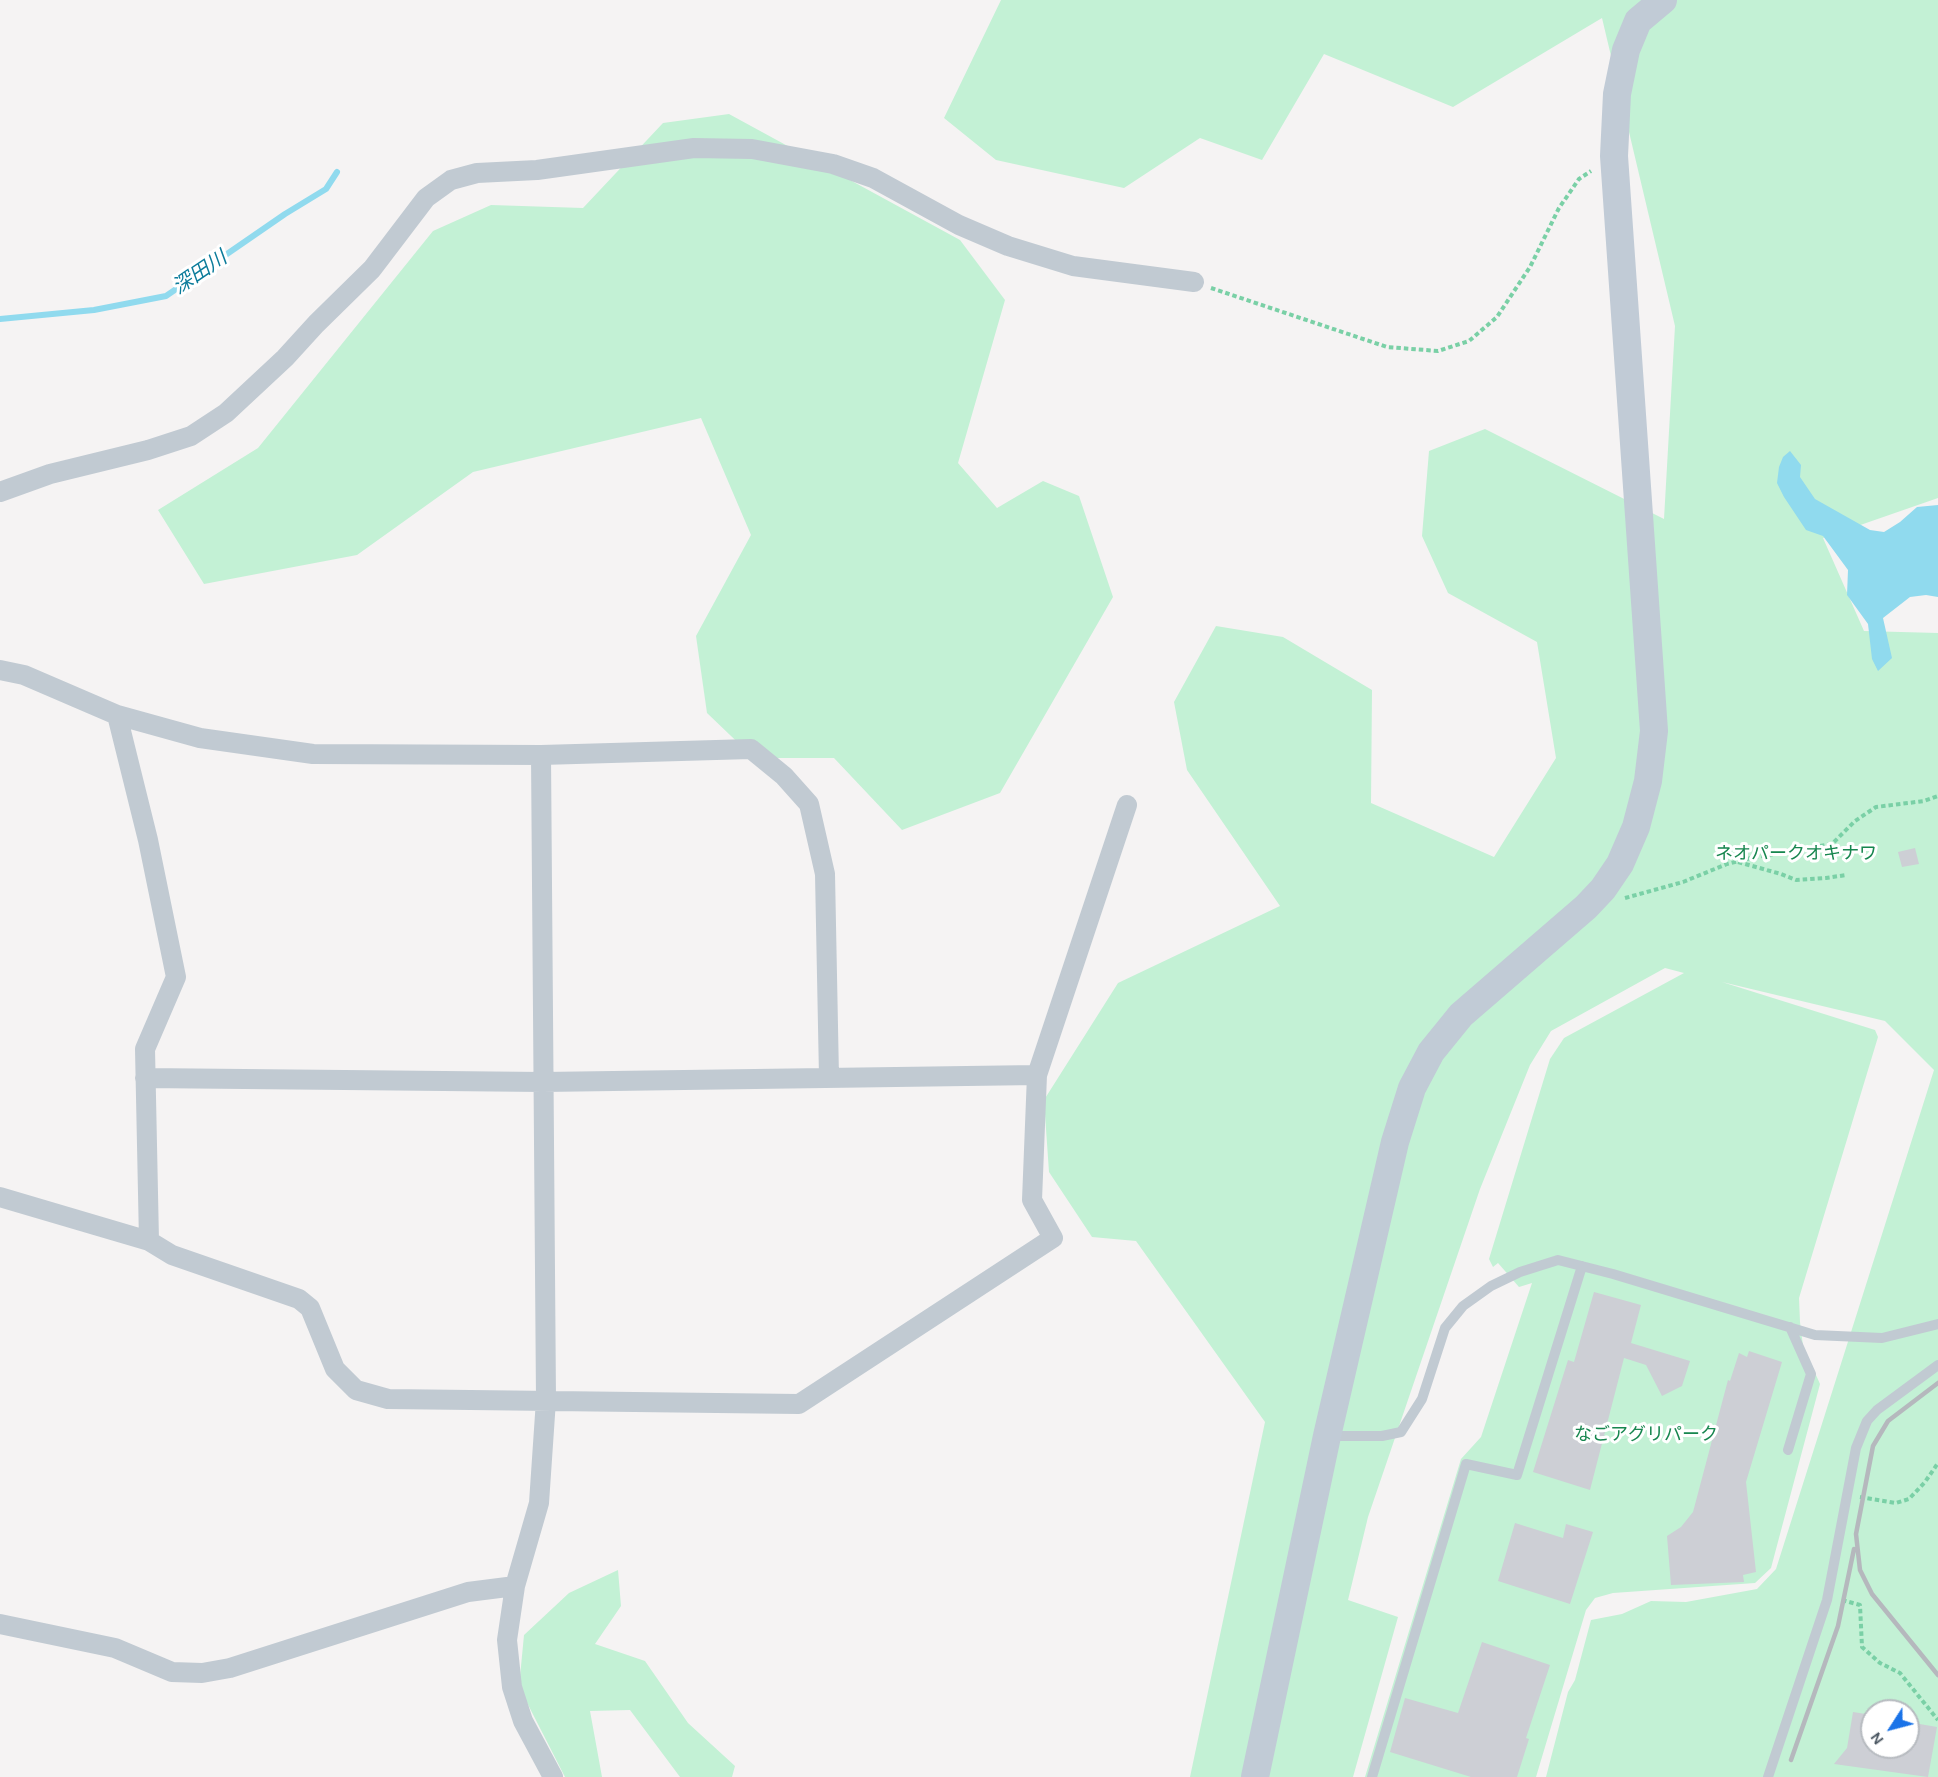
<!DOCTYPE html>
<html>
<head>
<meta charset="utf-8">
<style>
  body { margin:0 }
  #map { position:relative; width:1938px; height:1777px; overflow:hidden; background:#f5f3f3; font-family:Karla,sans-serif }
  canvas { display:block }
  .north { position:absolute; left:1860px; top:1699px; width:60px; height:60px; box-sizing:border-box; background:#fff; border:2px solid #b7bbc0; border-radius:50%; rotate:234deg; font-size:16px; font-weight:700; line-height:24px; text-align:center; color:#4a5661 }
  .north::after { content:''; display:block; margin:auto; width:21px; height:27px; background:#1a73e8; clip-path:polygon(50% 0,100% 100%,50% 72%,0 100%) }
</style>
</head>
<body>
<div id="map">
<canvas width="1938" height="1777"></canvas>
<div class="north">N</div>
</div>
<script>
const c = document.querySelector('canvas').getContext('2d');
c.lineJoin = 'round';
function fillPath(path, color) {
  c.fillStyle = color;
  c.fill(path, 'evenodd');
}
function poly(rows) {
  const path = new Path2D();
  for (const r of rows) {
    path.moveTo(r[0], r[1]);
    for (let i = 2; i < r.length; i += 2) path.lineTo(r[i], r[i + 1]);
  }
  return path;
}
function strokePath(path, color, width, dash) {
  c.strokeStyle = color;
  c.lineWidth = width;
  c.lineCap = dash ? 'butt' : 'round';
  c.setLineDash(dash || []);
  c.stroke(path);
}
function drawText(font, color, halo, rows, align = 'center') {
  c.font = font + ' Karla,"Noto Sans JP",sans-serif';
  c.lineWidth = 6;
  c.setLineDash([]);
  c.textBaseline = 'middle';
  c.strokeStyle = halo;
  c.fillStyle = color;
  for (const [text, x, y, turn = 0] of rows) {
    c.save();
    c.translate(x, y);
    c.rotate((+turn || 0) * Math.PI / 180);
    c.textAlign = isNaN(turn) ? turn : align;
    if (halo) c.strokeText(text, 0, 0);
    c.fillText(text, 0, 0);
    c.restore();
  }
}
fillPath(poly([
  [1001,0,1938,0,1938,498,1823,538,1864,631,1938,633,1938,1777,1546,1777,1568,1692,1575,1680,1591,1620,1622,1614,1651,1601,1686,1602,1757,1589,1776,1569,1934,1070,1885,1021,1722,982,1875,1030,1878,1037,1799,1298,1800,1322,1803,1346,1820,1384,1771,1568,1755,1583,1613,1593,1595,1598,1586,1610,1536,1777,1365,1777,1461,1459,1481,1437,1532,1283,1519,1287,1498,1263,1493,1267,1489,1259,1550,1059,1564,1038,1684,973,1665,968,1551,1031,1530,1065,1480,1189,1368,1517,1348,1600,1398,1617,1353,1777,1190,1777,1265,1422,1136,1241,1092,1237,1049,1172,1044,1100,1118,983,1280,906,1187,770,1174,702,1216,626,1283,637,1372,690,1371,803,1494,857,1556,758,1537,642,1448,593,1422,536,1429,451,1485,429,1664,519,1675,326,1602,18,1453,107,1324,54,1262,160,1200,138,1124,188,996,160,944,118],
  [1872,1711,1908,1711,1908,1747,1872,1747],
  [729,114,960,240,1005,300,958,463,997,508,1043,481,1079,496,1113,597,1000,793,902,830,834,758,754,758,707,713,696,636,751,535,701,418,473,472,357,555,204,584,158,510,258,448,433,231,491,205,583,208,663,123],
  [618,1570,621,1606,595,1644,645,1661,688,1723,735,1766,732,1777,680,1777,630,1710,590,1711,602,1777,565,1777,519,1687,524,1635,569,1593]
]), '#c3f1d5');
fillPath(poly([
  [1790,451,1801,465,1800,477,1815,499,1870,530,1884,532,1900,522,1917,507,1938,505,1938,597,1926,595,1910,597,1883,618,1892,658,1878,671,1872,659,1868,624,1847,595,1848,570,1823,536,1806,530,1784,497,1777,483,1779,467,1783,457]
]), '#90daee');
strokePath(poly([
  [0,319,94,310,166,296,285,214,326,189,337,172]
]), '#90daee', 6);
fillPath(poly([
  [1915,848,1919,864,1902,867,1898,852],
  [1594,1292,1641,1305,1631,1343,1690,1361,1682,1386,1662,1396,1646,1365,1624,1358,1590,1490,1533,1472,1568,1360,1574,1362],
  [1749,1351,1782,1362,1746,1482,1756,1572,1743,1575,1744,1582,1671,1585,1667,1536,1681,1527,1693,1512,1728,1380,1730,1381,1739,1353,1747,1357],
  [1515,1523,1563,1538,1566,1524,1593,1532,1570,1604,1498,1581],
  [1482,1642,1550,1665,1526,1738,1529,1739,1517,1777,1471,1777,1390,1752,1405,1698,1458,1713],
  [1853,1712,1872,1715,1872,1747,1908,1747,1908,1722,1937,1727,1928,1777,1834,1764,1847,1748]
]), '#cdcfd5');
strokePath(poly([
  [1211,288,1387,347,1438,351,1469,341,1497,317,1530,267,1559,208,1579,179,1591,171],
  [1738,862,1781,874,1796,880,1826,878,1846,875],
  [1625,898,1683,882,1727,864,1751,858,1832,844,1855,821,1876,807,1924,801,1938,796],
  [1860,1497,1896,1503,1909,1499,1925,1482,1938,1463],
  [1842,1600,1860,1605,1862,1647,1880,1663,1900,1673,1938,1720]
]), '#7ad0a6', 4, [4.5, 3]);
strokePath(poly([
  [1329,1436,1382,1436,1401,1432,1422,1399,1445,1328,1463,1306,1491,1286,1520,1272,1558,1260,1613,1274,1815,1335,1882,1338,1938,1324],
  [1788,1450,1811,1374,1790,1327],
  [1372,1777,1466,1464,1517,1475,1582,1266],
  [1768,1777,1827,1600,1856,1448,1867,1421,1877,1410,1938,1365]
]), '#c1cad2', 10);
strokePath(poly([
  [0,492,50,474,148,450,191,436,226,413,285,358,316,324,372,269,426,198,451,180,477,173,537,170,694,148,752,149,833,164,873,178,959,225,1008,246,1073,266,1194,282],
  [0,670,24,675,117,715,200,738,313,754,541,755,751,749,784,776,809,804,825,874,829,1077],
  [117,715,148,840,176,977,145,1049,149,1241],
  [541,755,546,1400,539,1503,515,1586,507,1640,512,1687,523,1721,553,1777],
  [145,1078,543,1082,1037,1075],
  [0,1197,149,1241,172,1255,299,1299,310,1308,335,1369,356,1390,388,1399,799,1404,1053,1238,1032,1200,1037,1075,1127,805],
  [0,1624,115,1648,172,1672,202,1673,230,1668,468,1592,515,1586]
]), '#c1cad2', 20);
strokePath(poly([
  [1255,1777,1327,1436,1395,1142,1412,1088,1431,1052,1461,1015,1586,907,1603,889,1620,864,1636,827,1648,781,1654,731,1614,156,1617,94,1626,50,1638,21,1663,0]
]), '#c1cbd6', 28);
strokePath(poly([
  [1938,1383,1888,1421,1873,1446,1856,1534,1860,1570,1872,1594,1938,1675],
  [1791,1760,1838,1626,1854,1549]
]), '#b5b8bd', 4.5);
drawText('18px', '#17864f', '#fff', [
  ["ネオパークオキナワ",1796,854],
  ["なごアグリパーク",1646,1435]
]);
drawText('italic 20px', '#0c7c9b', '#fff', [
  ["深田川",200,273,-34]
]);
</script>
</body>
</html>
